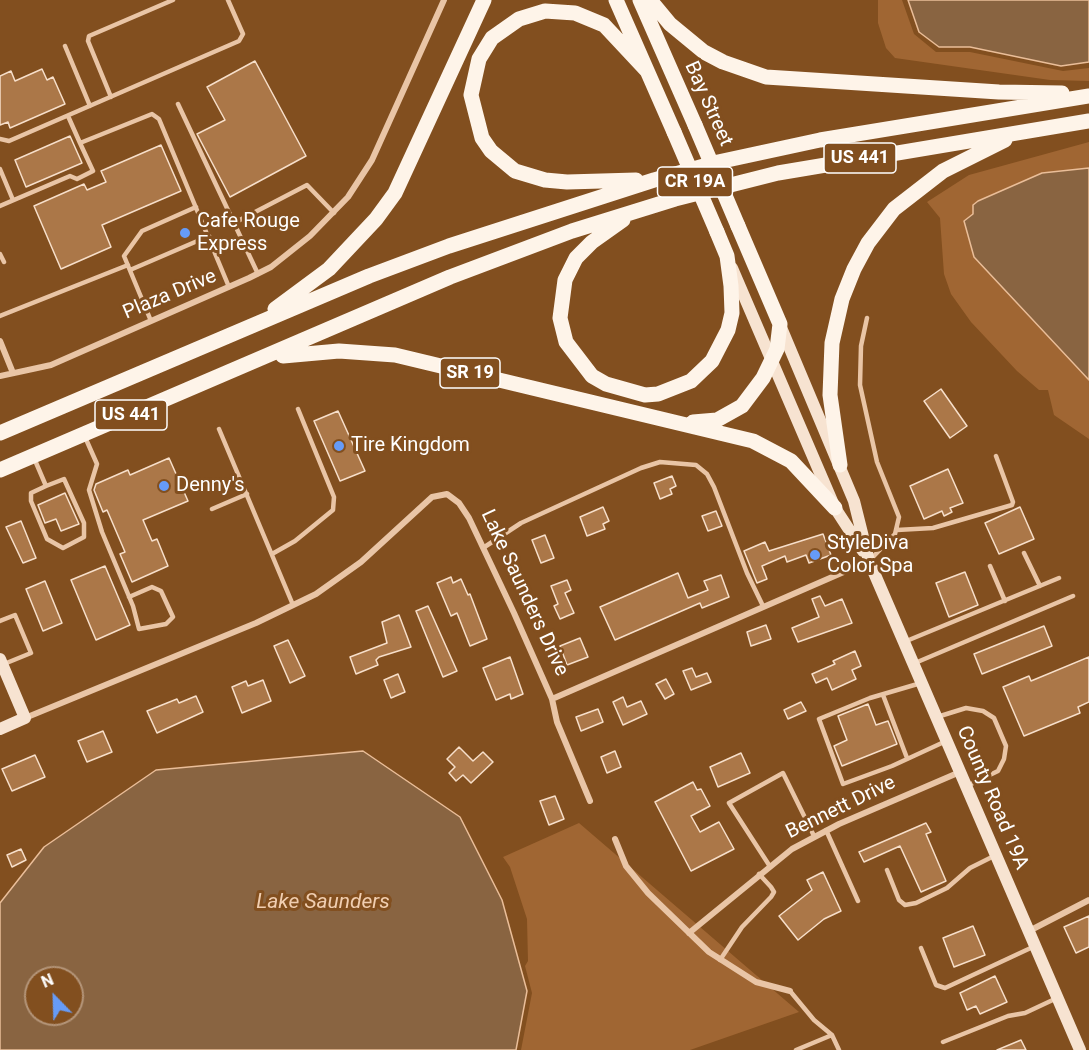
<!DOCTYPE html>
<html>
<head>
<meta charset="utf-8">
<style>
  body { margin:0 }
  #map { position:relative; width:1089px; height:1050px; overflow:hidden; background:#824f1f; font-family:Roboto,sans-serif }
  canvas { display:block }
  .north { position:absolute; left:24px; top:966px; width:60px; height:60px; box-sizing:border-box; background:#824f1f; border:2px solid #b49579; border-radius:50%; rotate:337deg; font-size:16px; font-weight:700; line-height:24px; text-align:center; color:#fff }
  .north::after { content:''; display:block; margin:auto; width:21px; height:27px; background:#669bf7; clip-path:polygon(50% 0,100% 100%,50% 72%,0 100%) }
</style>
</head>
<body>
<div id="map">
<canvas width="1089" height="1050"></canvas>
<div class="north">N</div>
</div>
<script>
const c = document.querySelector('canvas').getContext('2d');
c.lineJoin = 'round';
function fillPath(path, color) {
  c.fillStyle = color;
  c.fill(path, 'evenodd');
}
function poly(rows) {
  const path = new Path2D();
  for (const r of rows) {
    path.moveTo(r[0], r[1]);
    for (let i = 2; i < r.length; i += 2) path.lineTo(r[i], r[i + 1]);
  }
  return path;
}
function strokePath(path, color, width, dash) {
  c.strokeStyle = color;
  c.lineWidth = width;
  c.lineCap = dash ? 'butt' : 'round';
  c.setLineDash(dash || []);
  c.stroke(path);
}
function drawText(font, color, halo, rows, align = 'center') {
  c.font = font + ' Roboto,sans-serif';
  c.lineWidth = 6;
  c.setLineDash([]);
  c.textBaseline = 'middle';
  c.strokeStyle = halo;
  c.fillStyle = color;
  for (const [text, x, y, turn = 0] of rows) {
    c.save();
    c.translate(x, y);
    c.rotate((+turn || 0) * Math.PI / 180);
    c.textAlign = isNaN(turn) ? turn : align;
    if (halo) c.strokeText(text, 0, 0);
    c.fillText(text, 0, 0);
    c.restore();
  }
}
fillPath(poly([
  [878,0,902,0,914,34,936,52,970,52,1063,71,1089,68,1089,81,1050,80,895,58,886,48,878,23],
  [1089,142,1089,168,1042,173,978,201,973,206,1001,280,1018,304,1089,373,1089,439,1054,415,1048,390,1039,390,1017,371,971,322,951,294,944,274,940,218,927,202,969,175],
  [579,823,799,1012,690,1050,521,1050,532,993,525,966,528,961,527,919,510,867,503,857]
]), '#a06633');
const water = poly([
  [908,0,1089,0,1089,62,1061,66,970,47,939,47,919,32,908,0],
  [1089,168,1089,380,974,257,964,221,973,214,973,205,978,201,1042,173,1089,168],
  [363,751,460,817,502,900,527,991,516,1050,0,1050,0,903,44,847,156,770,363,751],
  [36,978,72,978,72,1014,36,1014,36,978]
]);
fillPath(water, '#896441');
strokePath(water, '#eabe99', 1.5);
const building = poly([
  [255,61,306,156,230,197,197,134,225,120,207,87,255,61],
  [42,69,47,80,53,77,65,104,10,128,8,122,0,125,0,76,11,71,15,81,42,69],
  [70,136,82,163,26,187,15,160,70,136],
  [161,145,181,191,102,225,111,247,61,269,34,206,84,184,87,190,106,182,101,171,161,145],
  [941,389,967,426,950,438,924,401,941,389],
  [338,411,365,471,340,481,314,421,338,411],
  [169,458,188,501,143,520,152,541,157,539,168,566,132,582,120,554,125,552,107,510,103,512,94,490,96,484,128,470,130,475,169,458],
  [948,469,963,503,950,508,952,512,944,516,942,511,924,519,910,486,948,469],
  [672,476,676,486,670,489,672,494,660,499,654,483,672,476],
  [65,493,79,524,61,531,56,519,45,523,38,505,65,493],
  [603,507,609,521,603,524,605,529,587,536,580,517,603,507],
  [1020,507,1034,539,999,554,985,523,1020,507],
  [716,511,722,526,708,531,702,516,716,511],
  [21,521,36,558,23,563,6,527,21,521],
  [823,534,831,555,809,563,806,555,787,562,785,556,762,566,767,579,757,583,744,551,765,542,769,551,823,534],
  [545,535,554,558,541,563,532,540,545,535],
  [105,566,130,625,96,640,71,580,105,566],
  [965,572,978,605,949,617,936,583,965,572],
  [678,573,688,598,708,590,704,581,721,575,729,597,702,608,700,603,615,640,600,607,678,573],
  [451,577,453,583,461,579,468,595,470,594,487,639,470,646,457,613,451,616,437,583,451,577],
  [567,580,571,590,565,593,574,613,560,619,554,606,558,604,551,586,567,580],
  [45,581,62,623,43,631,26,589,45,581],
  [820,596,825,606,842,599,852,623,798,642,792,628,819,617,812,599,820,596],
  [428,606,457,671,443,677,416,611,428,606],
  [399,615,411,647,379,657,376,660,378,665,356,674,350,657,387,643,382,622,399,615],
  [766,625,771,639,751,646,747,632,766,625],
  [1044,626,1052,646,982,674,974,654,1044,626],
  [580,638,588,657,567,665,560,646,580,638],
  [288,640,305,676,290,683,274,646,288,640],
  [855,651,861,666,852,670,856,679,832,690,827,678,816,683,812,674,835,664,833,661,855,651],
  [510,657,523,694,511,699,510,694,496,700,483,668,510,657],
  [1089,657,1089,702,1078,707,1080,713,1024,736,1003,687,1029,676,1031,681,1089,657],
  [692,668,696,677,707,673,711,682,691,690,683,671,692,668],
  [398,674,405,692,391,698,384,680,398,674],
  [666,679,674,694,665,699,656,684,666,679],
  [263,680,271,701,242,713,232,687,246,681,248,686,263,680],
  [196,696,203,712,157,733,147,711,177,699,179,703,196,696],
  [623,697,627,707,641,701,647,714,623,725,613,702,623,697],
  [801,702,806,711,788,719,784,710,801,702],
  [868,704,876,725,888,721,897,744,842,766,834,746,847,740,838,716,868,704],
  [598,709,603,722,581,731,576,717,598,709],
  [103,731,112,752,87,762,78,741,103,731],
  [459,747,473,761,483,752,493,762,471,783,463,775,456,781,449,773,455,767,447,759,459,747],
  [615,751,621,767,607,773,601,757,615,751],
  [741,753,750,773,718,787,710,767,741,753],
  [35,755,45,777,12,791,2,769,35,755],
  [693,782,697,790,701,789,710,806,691,816,700,832,719,822,734,849,691,871,655,802,693,782],
  [555,796,564,819,549,825,540,801,555,796],
  [926,823,931,832,926,834,946,881,921,892,900,846,864,862,859,852,926,823],
  [21,849,26,860,12,867,7,855,21,849],
  [823,872,841,911,824,919,798,940,779,916,812,890,807,880,823,872],
  [1089,916,1089,947,1076,953,1064,927,1089,916],
  [973,926,985,955,954,967,943,938,973,926],
  [995,976,1007,1002,980,1014,976,1006,967,1010,960,993,995,976],
  [1021,1040,1026,1050,997,1050,1021,1040]
]);
fillPath(building, '#ab7748');
strokePath(building, '#f7dfca', 1.5);
strokePath(poly([
  [65,46,90,106],
  [111,97,88,41,89,36,173,0],
  [178,104,258,274],
  [68,116,80,143],
  [0,139,9,141,239,41,243,34,228,0],
  [0,169,13,200],
  [0,206,70,176,77,179,93,171,80,143,152,114,159,119,229,287],
  [234,223,307,185,334,213],
  [0,254,4,262],
  [130,270,209,236],
  [0,316,128,265],
  [867,318,861,346,860,385,877,462,899,517,895,534,871,559],
  [151,321,124,256,142,231,196,207],
  [219,429,293,605],
  [85,437,97,464,89,490,102,532,133,606,139,629,166,624,173,617,161,591,152,587,129,597],
  [34,458,46,486,64,479,84,523,84,537,63,548,47,539,31,501,31,493,46,486],
  [212,509,247,494],
  [897,530,933,528,1012,505,1013,502,996,456],
  [483,548,521,523,641,468,660,462,696,465,707,474,714,487,747,573,763,606],
  [1024,553,1040,586],
  [272,554,295,541,333,510,334,497,298,409],
  [990,566,1005,601],
  [0,621,15,615,31,653,4,664],
  [904,642,1059,578],
  [915,663,1073,596],
  [921,683,870,698,819,719,843,784,892,766,944,742],
  [883,695,907,758],
  [937,717,966,708,983,711,994,718,1006,746,1004,759,998,771,969,785],
  [826,830,858,901],
  [769,865,729,803,783,773,814,836],
  [887,870,899,900,905,905,916,903,947,888,970,868,996,855],
  [921,948,936,985,945,988,1035,946],
  [720,960,742,927,771,897,774,892,771,887,759,874],
  [790,991,814,1020,832,1035,839,1050],
  [943,1042,1008,1016,1025,1013,1057,998],
  [796,1050,832,1035]
]), '#e9c5a6', 4.5);
strokePath(poly([
  [0,341,13,373],
  [0,376,51,365,249,278,271,267,310,236,348,197,372,160,444,0],
  [552,699,869,561],
  [25,718,256,623,316,594,361,562,432,497,447,494,459,503,469,518,514,613,552,699,557,722,590,801],
  [615,839,626,866,648,893,709,952,756,982,790,991],
  [1029,931,1089,900],
  [689,933,792,849,839,824,960,772]
]), '#e9c5a6', 6);
strokePath(poly([
  [732,268,835,508,863,551],
  [780,325,854,501,869,561,1080,1050],
  [0,659,25,718,0,729]
]), '#f7e3d1', 12);
strokePath(poly([
  [616,0,674,132],
  [640,0,695,125],
  [650,0,670,24,704,52,723,62,766,77,999,92,1062,93],
  [636,180,567,182,545,180,515,171,491,151,482,138,471,95,479,59,492,38,519,19,545,11,575,13,604,25,647,71],
  [623,220,592,242,576,258,565,280,560,318,566,342,592,376,606,384,645,395,658,394,691,381,712,361,728,330,732,313,731,286,727,256,717,232],
  [275,309,329,269,376,219,395,193,484,0],
  [283,356,339,351,395,355,753,441,791,461,835,508],
  [693,422,717,420,742,406,763,378,777,349,780,324,738,226],
  [0,433,369,276,449,246,654,180,718,162,820,140,1089,96],
  [840,465,830,395,832,343,842,299,854,269,868,243,894,209,943,171,1005,140],
  [0,470,450,277,572,231,675,199,778,173,1089,121]
]), '#fef4e9', 15);
strokePath(poly([
  [695,125,738,226],
  [674,132,717,232]
]), '#fef4e9', 15);
for (const [x, y, r, color] of [
  [185,233,6,"#669bf7"],
  [339,446,6,"#669bf7"],
  [164,486,6,"#669bf7"],
  [815,555,6,"#669bf7"]
]) {
  const dot = new Path2D();
  dot.arc(x, y, r, 0, 2 * Math.PI);
  c.fillStyle = color;
  c.fill(dot);
  strokePath(dot, '#824f1f', 2);
}
for (const [x, y, w] of [
  [860,158,72],
  [695,182,75],
  [470,373,60],
  [131,415,72]
]) {
  const box = new Path2D();
  box.roundRect(x - w / 2, y - 15, w, 30, 4.5);
  c.fillStyle = '#824f1f';
  c.fill(box);
  strokePath(box, '#fff', 1.5);
}
drawText('bold 18px', '#fff', null, [
  ["US 441",860,158],
  ["CR 19A",695,182],
  ["SR 19",470,373],
  ["US 441",131,415]
]);
drawText('20px', '#fff', '#824f1f', [
  ["Bay Street",708,104,66],
  ["Plaza Drive",170,295,-23],
  ["Lake Saunders Drive",524,593,65],
  ["County Road 19A",992,798,67],
  ["Bennett Drive",841,808,-26]
]);
drawText('20px', '#fff', '#824f1f', [
  ["Cafe Rouge",197,222],
  ["Express",197,245],
  ["Tire Kingdom",351,446],
  ["Denny's",176,486],
  ["StyleDiva",827,544],
  ["Color Spa",827,567]
], 'left');
drawText('italic 21px', '#f0ceb1', '#824f1f', [
  ["Lake Saunders",323,903]
]);
</script>
</body>
</html>
